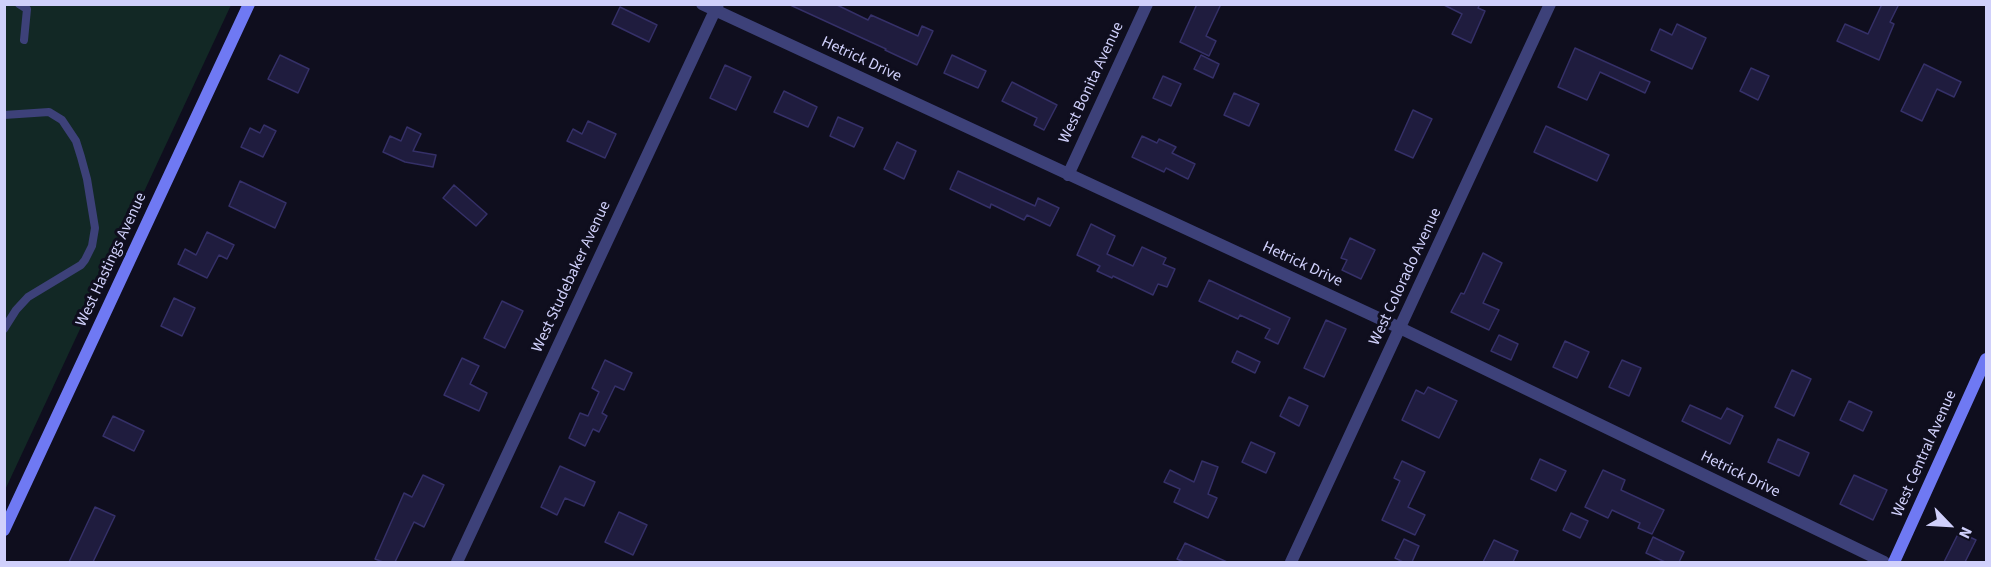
<!DOCTYPE html>
<html>
<head>
<meta charset="utf-8">
<style>
  body { margin:0 }
  #map { position:relative; width:1991px; height:567px; overflow:hidden; background:#0f0e1e; font-family:"Source Sans 3",sans-serif }
  canvas { display:block }
  .frame { position:absolute; inset:0; border:6px solid #d0d0fb; pointer-events:none }
  .north { position:absolute; left:1919px; top:495px; width:60px; height:60px; -webkit-text-stroke:4px #0f0e1e; paint-order:stroke; rotate:115deg; font-size:16px; font-weight:700; line-height:24px; text-align:center; color:#d0d0fb }
  .north::after { content:''; display:block; margin:auto; width:21px; height:27px; background:#d0d0fb; clip-path:polygon(50% 0,100% 100%,50% 72%,0 100%) }
</style>
</head>
<body>
<div id="map">
<canvas width="1991" height="567"></canvas>
<div class="frame"></div>
<div class="north">N</div>
</div>
<script>
const c = document.querySelector('canvas').getContext('2d');
c.lineJoin = 'round';
function fillPath(path, color) {
  c.fillStyle = color;
  c.fill(path, 'evenodd');
}
function poly(rows) {
  const path = new Path2D();
  for (const r of rows) {
    path.moveTo(r[0], r[1]);
    for (let i = 2; i < r.length; i += 2) path.lineTo(r[i], r[i + 1]);
  }
  return path;
}
function strokePath(path, color, width, dash) {
  c.strokeStyle = color;
  c.lineWidth = width;
  c.lineCap = dash ? 'butt' : 'round';
  c.setLineDash(dash || []);
  c.stroke(path);
}
function drawText(font, color, halo, rows, align = 'center') {
  c.font = font + ' "Source Sans 3",sans-serif';
  c.lineWidth = 6;
  c.setLineDash([]);
  c.textBaseline = 'middle';
  c.strokeStyle = halo;
  c.fillStyle = color;
  for (const [text, x, y, turn = 0] of rows) {
    c.save();
    c.translate(x, y);
    c.rotate((+turn || 0) * Math.PI / 180);
    c.textAlign = isNaN(turn) ? turn : align;
    if (halo) c.strokeText(text, 0, 0);
    c.fillText(text, 0, 0);
    c.restore();
  }
}
fillPath(poly([
  [5,5,231,5,5,490]
]), '#122825');
const building = poly([
  [788,4,835,4,868,20,871,15,918,36,922,26,933,31,917,65,885,50,886,49,788,4],
  [1197,4,1221,4,1206,36,1216,41,1209,56,1180,42,1197,4],
  [1442,4,1480,4,1478,8,1485,11,1471,43,1452,34,1462,14,1442,4],
  [1882,4,1899,4,1890,22,1894,24,1879,60,1837,41,1845,24,1868,34,1882,4],
  [620,7,657,25,649,42,612,24,620,7],
  [1677,24,1706,38,1692,69,1651,50,1660,29,1672,35,1677,24],
  [1575,48,1650,82,1645,93,1600,72,1587,100,1558,87,1575,48],
  [280,55,309,69,298,93,268,79,280,55],
  [952,55,986,71,978,88,944,73,952,55],
  [1201,55,1219,64,1213,78,1194,69,1201,55],
  [1924,64,1961,82,1954,97,1937,89,1922,121,1901,111,1924,64],
  [725,65,751,77,736,110,710,98,725,65],
  [1751,68,1769,76,1758,100,1740,91,1751,68],
  [1163,76,1181,84,1171,106,1153,98,1163,76],
  [1012,82,1057,105,1044,130,1034,125,1037,118,1002,101,1012,82],
  [784,91,817,107,808,127,774,112,784,91],
  [1234,93,1259,104,1249,126,1224,115,1234,93],
  [1413,110,1432,119,1413,158,1395,150,1413,110],
  [838,117,863,128,854,147,830,136,838,117],
  [588,121,616,134,605,158,567,141,573,129,582,134,588,121],
  [264,125,276,131,263,157,241,147,250,128,260,133,264,125],
  [1546,126,1609,155,1597,181,1534,152,1546,126],
  [407,127,421,134,413,151,436,155,433,167,405,162,383,152,390,136,401,141,407,127],
  [1142,136,1157,143,1159,139,1176,147,1172,153,1195,164,1188,179,1166,168,1164,172,1132,157,1142,136],
  [897,142,916,151,904,179,884,169,897,142],
  [958,171,1035,206,1038,198,1059,208,1050,226,1027,215,1024,220,991,204,990,208,950,189,958,171],
  [240,181,286,203,275,228,229,206,240,181],
  [454,185,487,214,476,226,443,198,454,185],
  [1091,224,1115,236,1107,254,1133,266,1142,247,1166,258,1163,264,1175,269,1167,287,1158,284,1153,295,1113,276,1112,278,1097,271,1100,266,1077,255,1091,224],
  [207,232,234,245,227,259,219,255,207,278,178,264,185,249,196,255,207,232],
  [1350,238,1375,250,1361,279,1342,270,1347,260,1341,258,1350,238],
  [1483,253,1502,263,1483,303,1499,310,1489,330,1451,312,1461,293,1464,294,1483,253],
  [1209,280,1290,318,1278,344,1265,338,1270,329,1240,315,1238,319,1199,301,1209,280],
  [174,298,195,308,182,336,161,326,174,298],
  [502,301,523,311,505,348,484,338,502,301],
  [1326,320,1346,329,1324,377,1304,368,1326,320],
  [1499,335,1518,344,1511,360,1491,351,1499,335],
  [1565,341,1589,352,1577,378,1553,367,1565,341],
  [1237,351,1260,362,1255,373,1232,362,1237,351],
  [462,358,479,366,470,384,487,393,479,411,444,395,462,358],
  [605,360,632,373,624,390,615,386,602,413,607,416,599,432,593,429,585,446,569,438,580,413,588,416,599,392,592,388,605,360],
  [1622,360,1641,368,1629,396,1609,387,1622,360],
  [1792,370,1811,379,1794,416,1775,407,1792,370],
  [1428,387,1457,401,1439,438,1402,420,1416,390,1424,394,1428,387],
  [1289,397,1308,406,1299,426,1280,416,1289,397],
  [1849,401,1872,412,1863,431,1840,420,1849,401],
  [1690,405,1721,419,1727,408,1743,416,1730,444,1682,421,1690,405],
  [113,416,144,431,134,451,103,436,113,416],
  [1778,439,1809,453,1799,476,1768,462,1778,439],
  [1251,442,1275,453,1266,473,1242,462,1251,442],
  [1540,459,1566,471,1556,491,1531,479,1540,459],
  [1202,461,1218,467,1208,494,1217,498,1208,518,1174,502,1180,489,1164,482,1170,470,1194,482,1202,461],
  [1402,461,1425,472,1408,507,1425,515,1415,535,1382,520,1400,481,1394,478,1402,461],
  [560,466,595,482,584,506,565,498,557,515,541,507,560,466],
  [1603,470,1625,480,1621,490,1664,510,1652,534,1638,528,1640,523,1612,510,1608,518,1585,507,1603,470],
  [423,475,444,485,424,527,414,522,395,562,383,562,375,559,404,493,412,497,423,475],
  [1854,475,1887,490,1873,520,1840,504,1854,475],
  [95,507,115,516,93,562,69,562,95,507],
  [619,512,647,525,633,555,605,542,619,512],
  [1571,513,1588,521,1580,538,1563,530,1571,513],
  [1959,532,1976,540,1965,562,1944,562,1959,532],
  [1653,537,1684,552,1679,562,1665,562,1646,553,1653,537],
  [1404,539,1419,546,1412,562,1403,562,1395,558,1404,539],
  [1494,540,1518,551,1513,562,1483,562,1494,540],
  [1185,543,1227,562,1184,562,1177,559,1185,543]
]);
fillPath(building, '#1f1c3e');
strokePath(building, '#353068', 1.5);
strokePath(poly([
  [19,4,27,9,24,40],
  [4,115,49,112,62,120,76,141,81,157,87,179,95,228,92,246,85,260,81,265,28,297,16,310,4,329]
]), '#3d4179', 8);
strokePath(poly([
  [702,4,1400,328,1884,562],
  [1068,175,1147,4],
  [457,562,718,4],
  [1291,562,1550,4]
]), '#3d4179', 12);
strokePath(poly([
  [4,530,249,4],
  [1894,562,1986,359]
]), '#6f79f3', 12);
drawText('16px', '#d0d0fb', '#0f0e1e', [
  ["Hetrick Drive",861,60,25],
  ["West Bonita Avenue",1092,83,-65],
  ["West Hastings Avenue",112,260,-65],
  ["Hetrick Drive",1302,265,25],
  ["West Studebaker Avenue",572,277,-65],
  ["West Colorado Avenue",1406,277,-65],
  ["West Central Avenue",1925,454,-66],
  ["Hetrick Drive",1740,475,26]
]);
</script>
</body>
</html>
